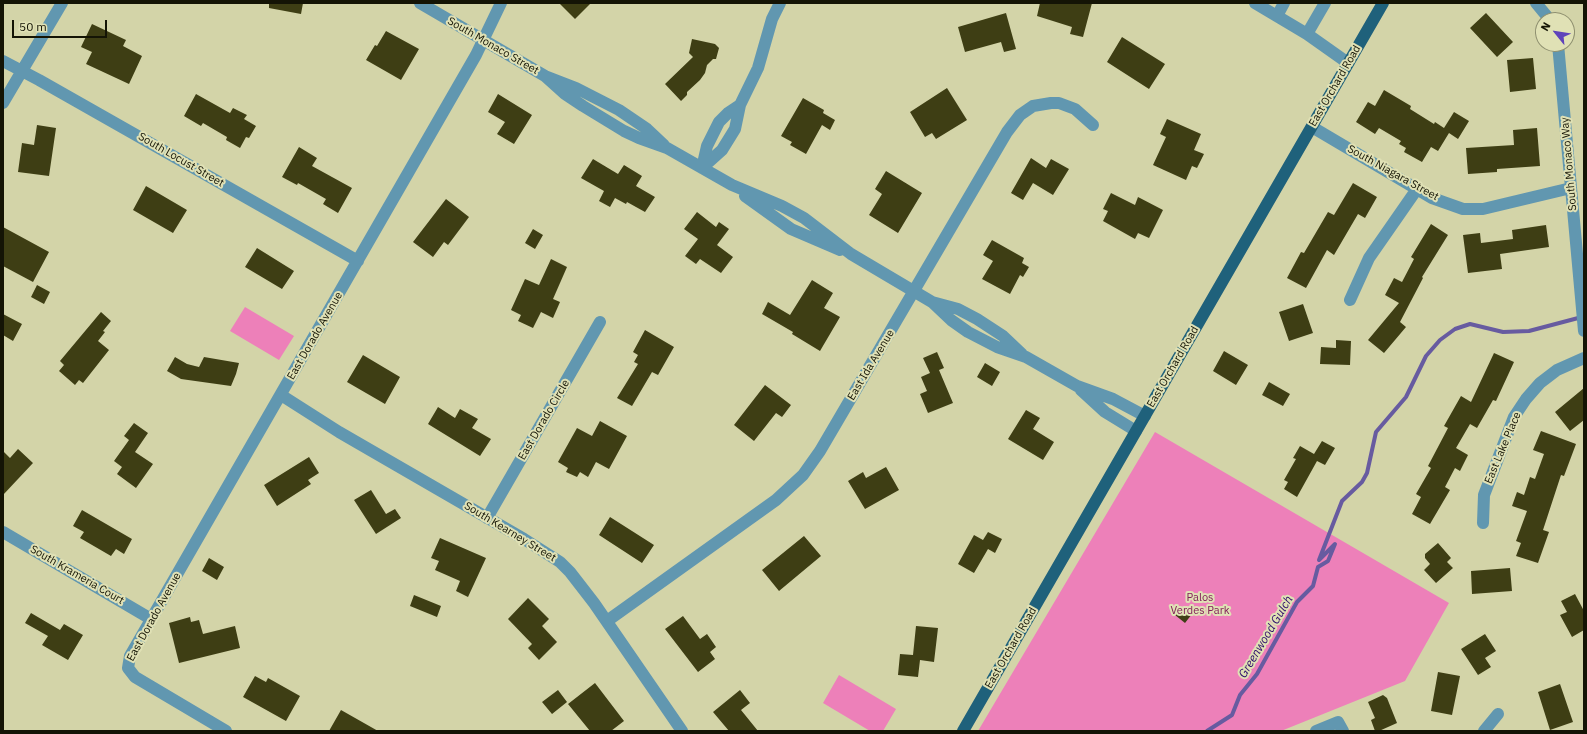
<!DOCTYPE html>
<html>
<head>
<meta charset="utf-8">
<style>
  body { margin:0 }
  #map { position:relative; width:1587px; height:734px; overflow:hidden; background:#d3d4a8; font-family:"IBM Plex Sans",sans-serif }
  canvas { display:block }
  .frame { position:absolute; inset:0; border:4px solid #141405; pointer-events:none }
  .north { position:absolute; left:1535px; top:12px; width:40px; height:40px; box-sizing:border-box; background:#e0e1b5; border:1px solid #8e8f6f; border-radius:50%; rotate:300deg; font-size:11px; font-weight:700; line-height:16px; text-align:center; color:#141405 }
  .north::after { content:''; display:block; margin:auto; width:14px; height:18px; background:#5f43bb; clip-path:polygon(50% 0,100% 100%,50% 72%,0 100%) }
  .scale { position:absolute; left:12px; top:20px; width:95px; height:18px; box-sizing:border-box; border:2px solid #141405; border-top:0; padding-left:5px; font-size:12px; line-height:14px; white-space:nowrap; color:#141405; -webkit-text-stroke:3px #e0e1b5; paint-order:stroke }
</style>
</head>
<body>
<div id="map">
<canvas width="1587" height="734"></canvas>
<div class="frame"></div>
<div class="north">N</div>
<div class="scale">50 m</div>
</div>
<script>
const c = document.querySelector('canvas').getContext('2d');
c.lineJoin = 'round';
function fillPath(path, color) {
  c.fillStyle = color;
  c.fill(path, 'evenodd');
}
function poly(rows) {
  const path = new Path2D();
  for (const r of rows) {
    path.moveTo(r[0], r[1]);
    for (let i = 2; i < r.length; i += 2) path.lineTo(r[i], r[i + 1]);
  }
  return path;
}
function strokePath(path, color, width, dash) {
  c.strokeStyle = color;
  c.lineWidth = width;
  c.lineCap = dash ? 'butt' : 'round';
  c.setLineDash(dash || []);
  c.stroke(path);
}
function drawText(font, color, halo, rows, align = 'center') {
  c.font = font + ' "IBM Plex Sans",sans-serif';
  c.lineWidth = 4;
  c.setLineDash([]);
  c.textBaseline = 'middle';
  c.strokeStyle = halo;
  c.fillStyle = color;
  for (const [text, x, y, turn = 0] of rows) {
    c.save();
    c.translate(x, y);
    c.rotate((+turn || 0) * Math.PI / 180);
    c.textAlign = isNaN(turn) ? turn : align;
    if (halo) c.strokeText(text, 0, 0);
    c.fillText(text, 0, 0);
    c.restore();
  }
}
fillPath(poly([
  [245,307,294,336,279,360,230,331],
  [1155,432,1449,603,1405,681,1281,731,978,731],
  [839,675,896,709,883,731,870,731,823,703]
]), '#ed80b9');
strokePath(poly([
  [1207,731,1232,715,1240,695,1257,674,1297,602,1313,586,1318,567,1328,561,1335,544,1319,560,1342,501,1362,482,1367,473,1376,432,1406,397,1426,356,1440,340,1455,329,1470,324,1503,332,1529,331,1582,317]
]), '#675ba0', 4);
fillPath(poly([
  [269,3,303,3,301,14,269,8],
  [559,3,591,3,575,19],
  [1040,3,1092,3,1083,37,1070,34,1072,27,1037,16],
  [1006,13,1016,49,1004,52,1001,42,965,52,958,27],
  [1486,13,1513,42,1497,57,1470,28],
  [92,24,126,40,123,46,142,56,129,84,86,64,92,52,81,47],
  [386,31,419,49,401,80,366,60,375,45,377,46],
  [1122,37,1165,64,1149,89,1107,62],
  [692,39,715,44,719,48,716,59,713,59,707,65,705,73,700,80,687,92,687,95,681,101,665,84,693,57,689,53],
  [1533,58,1536,89,1510,92,1507,60],
  [947,88,967,120,936,139,932,133,925,137,910,112],
  [1384,90,1411,106,1410,109,1434,124,1435,122,1444,128,1454,112,1469,121,1458,139,1449,133,1438,151,1431,147,1422,162,1404,152,1406,148,1399,144,1401,141,1379,128,1375,134,1356,122,1368,102,1375,106],
  [196,94,230,113,233,108,247,115,244,119,256,126,249,138,246,137,240,148,226,140,227,137,203,123,201,126,184,116],
  [498,94,532,115,514,144,497,134,505,122,488,112],
  [803,98,824,110,823,113,835,120,830,130,822,125,806,154,790,145,792,142,781,136],
  [1167,119,1201,134,1194,150,1204,154,1197,168,1192,166,1186,180,1153,165,1166,137,1160,134],
  [37,125,56,128,49,176,18,172,22,143,34,145],
  [1537,128,1540,166,1497,169,1497,172,1468,174,1466,148,1514,145,1513,130],
  [299,147,317,158,312,166,352,188,338,213,323,204,326,199,298,183,297,185,282,177],
  [1031,158,1046,168,1051,159,1069,169,1053,195,1033,183,1023,200,1011,193],
  [593,159,618,174,624,165,642,176,636,186,655,197,645,212,627,202,626,204,615,198,610,207,599,201,604,191,581,178],
  [886,171,922,193,898,233,869,215,882,194,875,189],
  [1353,183,1377,197,1365,218,1358,214,1334,255,1327,250,1306,288,1287,278,1301,252,1304,253,1328,212,1334,215],
  [146,186,187,210,173,233,133,210],
  [1111,193,1135,205,1138,197,1163,210,1149,238,1138,233,1135,239,1103,221,1108,211,1103,209],
  [446,199,469,217,448,245,444,242,433,257,413,242],
  [697,212,716,227,719,222,729,229,717,245,733,257,721,273,700,259,696,264,685,256,698,239,684,229],
  [1431,224,1448,235,1422,277,1423,278,1400,322,1406,327,1384,353,1368,340,1399,303,1385,295,1394,278,1402,282,1414,259,1411,257],
  [1546,225,1549,247,1500,254,1502,269,1468,273,1463,235,1480,233,1481,243,1513,239,1512,230],
  [3,227,49,252,33,282,3,266],
  [533,229,543,235,535,249,525,243],
  [992,240,1024,258,1022,263,1029,267,1023,277,1020,275,1010,294,982,279,993,261,983,255],
  [257,248,294,271,282,289,245,267],
  [551,259,567,267,553,299,560,302,553,318,541,312,533,328,518,321,521,315,511,310,525,279,539,285],
  [812,280,833,293,824,308,840,317,820,351,792,334,793,332,762,314,768,302,790,315],
  [37,285,50,292,44,304,31,297],
  [1303,304,1313,333,1289,341,1279,312],
  [101,312,111,321,103,331,105,332,98,341,109,350,83,383,79,380,75,385,59,371,64,365,60,361],
  [3,314,22,324,13,341,3,335],
  [645,330,674,347,658,375,652,372,632,406,617,398,638,364,634,362,638,355,633,352],
  [1336,340,1351,341,1350,365,1320,364,1321,347,1336,348],
  [1224,351,1248,365,1236,385,1213,371],
  [937,352,944,368,939,370,953,403,928,413,920,394,927,391,921,377,930,373,923,358],
  [1494,353,1514,362,1496,401,1493,400,1477,428,1470,424,1456,448,1468,455,1460,471,1455,468,1445,487,1450,490,1430,524,1412,514,1421,497,1416,494,1431,468,1428,466,1448,428,1444,426,1461,396,1471,402],
  [363,355,400,377,385,404,347,382],
  [175,357,187,364,199,367,204,357,239,363,236,374,231,386,181,379,167,371],
  [985,363,1000,372,992,386,977,377],
  [1269,382,1290,394,1283,406,1262,395],
  [765,385,791,405,782,417,776,413,754,441,734,425],
  [1584,388,1584,420,1570,431,1555,412],
  [438,407,455,418,460,409,478,419,472,428,491,439,480,456,428,424],
  [1026,410,1040,418,1033,429,1054,442,1043,460,1008,439],
  [600,421,627,436,609,469,596,462,588,477,580,472,577,477,566,472,568,468,558,462,577,428,592,436],
  [134,423,148,433,135,452,153,464,136,488,117,474,122,467,114,461,129,440,124,436],
  [1541,431,1576,444,1564,476,1561,475,1543,530,1549,532,1538,563,1516,556,1521,543,1516,541,1527,511,1512,506,1517,492,1524,495,1530,477,1535,479,1544,454,1533,450],
  [1322,441,1335,448,1325,465,1317,461,1297,497,1284,489,1288,482,1284,480,1296,459,1293,458,1300,446,1314,454],
  [18,449,33,463,3,495,3,451,10,458],
  [309,457,319,473,308,480,311,484,277,506,264,485],
  [886,467,899,490,865,509,848,481,863,472,866,478],
  [371,490,386,514,395,509,401,518,376,534,354,500],
  [82,510,132,539,124,554,116,549,111,556,80,538,84,532,73,526],
  [610,517,654,545,642,563,599,535],
  [988,532,1002,539,995,553,988,549,974,573,958,564,974,535,983,540],
  [804,536,821,556,779,591,762,570],
  [440,538,486,558,468,597,456,591,460,581,435,570,439,561,431,558],
  [1438,543,1451,558,1447,562,1453,568,1436,583,1424,570,1430,564,1425,558,1425,554],
  [209,558,224,567,217,580,202,571],
  [1510,568,1512,591,1472,594,1471,571],
  [1575,594,1584,611,1584,630,1572,637,1560,615,1567,612,1561,601],
  [414,595,441,606,437,617,410,606],
  [528,598,549,619,542,626,557,642,539,660,528,648,532,644,508,619],
  [1182,607,1192,614,1185,623,1175,615],
  [31,613,60,630,64,624,83,635,68,660,42,645,48,636,25,623],
  [683,616,700,639,707,634,716,647,710,652,715,659,698,672,665,629],
  [190,617,191,622,199,620,203,634,235,626,240,648,179,663,169,623],
  [916,626,938,628,934,662,920,660,918,677,898,675,900,654,913,655],
  [1485,634,1496,651,1485,658,1491,667,1478,675,1461,649],
  [1438,672,1460,676,1452,715,1431,711],
  [255,676,266,682,268,678,300,696,286,721,243,697],
  [595,683,624,721,611,731,590,731,568,704],
  [1560,684,1573,722,1550,730,1538,692],
  [558,690,567,702,552,714,542,702],
  [740,690,750,703,741,710,758,731,729,731,713,712],
  [1383,695,1387,698,1397,723,1379,731,1375,731,1371,720,1375,718,1368,702],
  [341,710,378,731,329,731]
]), '#3e3e14');
strokePath(poly([
  [420,3,545,76,576,88,619,110,647,129,664,145],
  [1255,3,1307,34],
  [1325,3,1307,34,1348,63],
  [1536,3,1550,20],
  [1277,16,1284,3],
  [1558,44,1584,331],
  [3,61,39,80,358,261],
  [545,76,565,94,583,106,624,131,639,138,667,148,732,185,782,206,804,218,851,254,932,302,951,320,968,332,997,347,1026,357,1077,386,1113,399,1145,416],
  [3,103,62,3],
  [1312,127,1432,198,1463,209,1483,209,1571,188],
  [702,168,722,150,735,129,740,105,758,68,772,19,780,3],
  [702,168,707,146,719,122,728,113,740,105],
  [745,196,791,229,840,250],
  [1350,300,1369,258,1417,189],
  [932,302,958,309,977,319,1003,336,1022,354],
  [1081,390,1105,412,1136,431],
  [281,395,339,432,524,539,560,562,570,572,594,603,682,731],
  [487,518,600,322],
  [1483,523,1484,495,1514,417,1526,399,1540,383,1557,370,1584,358],
  [3,532,151,619],
  [607,621,776,500,803,475,820,451,1007,132,1020,115,1033,106,1051,103,1059,103,1075,109,1093,125],
  [226,731,135,677,128,668,130,656,476,55,501,3],
  [1316,731,1338,722,1343,731],
  [1484,731,1498,714]
]), '#6197b0', 12);
strokePath(poly([
  [963,731,1383,3]
]), '#1f617b', 12);
drawText('11px', '#141405', '#e0e1b5', [
  ["South Monaco Street",493,46,30],
  ["East Orchard Road",1335,86,-60],
  ["South Locust Street",181,160,30],
  ["South Monaco Way",1569,164,-95],
  ["South Niagara Street",1393,173,29],
  ["East Dorado Avenue",315,336,-60],
  ["East Ida Avenue",871,365,-59],
  ["East Orchard Road",1173,367,-60],
  ["East Dorado Circle",544,420,-60],
  ["East Lake Place",1503,448,-67],
  ["South Kearney Street",510,532,31],
  ["South Krameria Court",77,575,30],
  ["East Dorado Avenue",154,617,-61],
  ["East Orchard Road",1011,648,-60]
]);
drawText('11px', '#801d58', '#e0e1b5', [
  ["Palos",1200,598],
  ["Verdes Park",1200,611]
]);
drawText('italic 12px', '#2d0d6b', '#e0e1b5', [
  ["Greenwood Gulch",1266,637,-59]
]);
</script>
</body>
</html>
